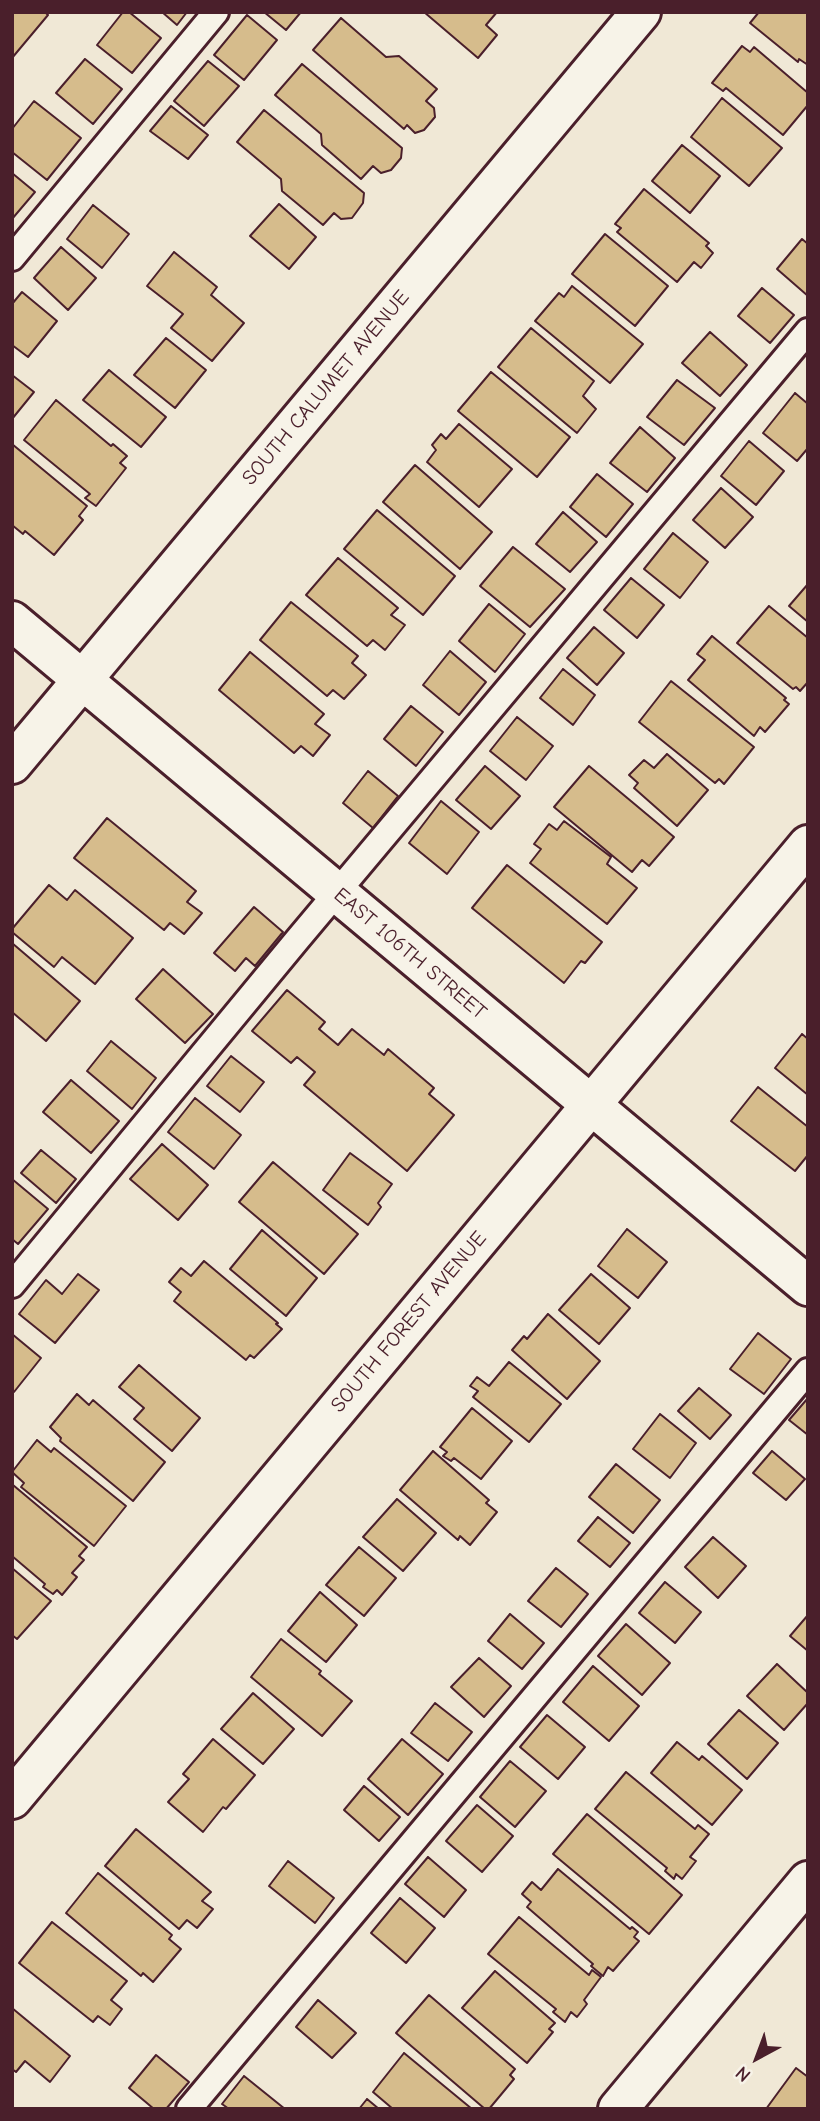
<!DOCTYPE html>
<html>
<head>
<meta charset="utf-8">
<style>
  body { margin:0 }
  #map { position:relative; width:820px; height:2121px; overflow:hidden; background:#f0e8d6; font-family:"Comic Neue",sans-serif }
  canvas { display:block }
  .frame { position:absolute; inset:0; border:14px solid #4a1f2b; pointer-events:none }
  .north { position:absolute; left:722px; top:2023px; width:70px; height:70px; -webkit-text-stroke:5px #f7f3e8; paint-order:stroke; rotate:221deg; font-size:19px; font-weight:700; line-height:28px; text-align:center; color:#4a1f2b }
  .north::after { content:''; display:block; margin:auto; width:24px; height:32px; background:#4a1f2b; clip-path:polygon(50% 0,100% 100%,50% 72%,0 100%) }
</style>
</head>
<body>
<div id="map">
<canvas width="820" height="2121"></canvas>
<div class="frame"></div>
<div class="north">N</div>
</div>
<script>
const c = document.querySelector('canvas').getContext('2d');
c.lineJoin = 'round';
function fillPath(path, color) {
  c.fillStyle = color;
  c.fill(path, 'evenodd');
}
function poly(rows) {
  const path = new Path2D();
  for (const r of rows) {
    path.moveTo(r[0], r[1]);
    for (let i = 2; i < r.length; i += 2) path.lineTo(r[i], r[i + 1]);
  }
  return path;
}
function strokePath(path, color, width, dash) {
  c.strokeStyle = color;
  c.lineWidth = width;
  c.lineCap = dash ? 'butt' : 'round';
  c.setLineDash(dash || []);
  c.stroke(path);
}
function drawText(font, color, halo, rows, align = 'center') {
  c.font = font + ' "Comic Neue",sans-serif';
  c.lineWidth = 5;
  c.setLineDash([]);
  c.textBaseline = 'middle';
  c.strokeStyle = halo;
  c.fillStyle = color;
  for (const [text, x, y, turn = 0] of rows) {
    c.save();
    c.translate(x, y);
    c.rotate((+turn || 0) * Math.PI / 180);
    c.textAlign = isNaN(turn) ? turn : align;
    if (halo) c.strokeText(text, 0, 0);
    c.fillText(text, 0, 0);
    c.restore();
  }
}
const building = poly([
  [12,12,45,12,48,15,12,58,12,12],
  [123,12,129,12,161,38,132,73,97,45,123,12],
  [162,12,187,12,177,25,162,12],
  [264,12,301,12,286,30,264,12],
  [424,12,497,12,486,25,497,35,478,58,424,12],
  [759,12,808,12,808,65,799,59,798,62,750,23,759,12],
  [247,15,277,40,244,80,214,55,247,15],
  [341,18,386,57,399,56,437,89,426,101,434,108,435,117,424,130,415,133,407,125,404,129,313,50,341,18],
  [742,46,750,52,754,47,808,93,808,105,783,135,726,88,723,91,712,83,742,46],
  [85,59,122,89,93,124,56,93,85,59],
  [208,61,239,86,204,126,174,101,208,61],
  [302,64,402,148,401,158,391,170,381,173,373,166,361,179,322,145,321,134,275,95,302,64],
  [722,98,782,148,749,186,691,137,722,98],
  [34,101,81,138,47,180,12,152,12,129,34,101],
  [171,106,208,135,188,159,150,131,171,106],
  [264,110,364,193,363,203,352,218,341,219,334,213,323,225,282,191,281,179,237,142,264,110],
  [682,145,720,176,690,213,652,181,682,145],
  [12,173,35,192,12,219,12,173],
  [644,189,709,243,706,246,713,253,701,268,694,262,677,282,617,232,621,228,615,224,644,189],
  [279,204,316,237,289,269,250,236,279,204],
  [93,205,129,234,102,268,67,239,93,205],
  [605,234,668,286,635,326,572,274,605,234],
  [802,239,808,244,808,296,777,269,802,239],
  [61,247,96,278,68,310,34,278,61,247],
  [174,252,217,287,211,295,244,323,212,361,171,328,183,314,147,286,174,252],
  [572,286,643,344,610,383,535,321,559,293,564,297,572,286],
  [762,288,794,315,770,343,738,316,762,288],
  [22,292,57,321,28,357,12,345,12,304,22,292],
  [531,328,594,381,583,396,596,409,577,433,498,367,531,328],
  [710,332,747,365,720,396,682,363,710,332],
  [166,338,206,370,175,408,134,375,166,338],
  [109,370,166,417,141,447,83,400,109,370],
  [491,372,570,437,537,477,458,411,491,372],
  [12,375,34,392,12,419,12,375],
  [677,380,715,408,684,445,647,417,677,380],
  [795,393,808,404,808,448,797,461,763,433,795,393],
  [56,400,111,446,113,444,127,456,120,463,126,468,96,506,85,498,90,494,24,440,56,400],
  [459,424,512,469,479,507,427,462,436,450,432,445,441,434,446,439,459,424],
  [640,427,675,458,647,492,610,463,640,427],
  [749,441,784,471,756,505,721,476,749,441],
  [12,444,87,506,79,516,83,520,54,555,25,531,23,534,12,525,12,444],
  [415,465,492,532,460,569,383,502,415,465],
  [597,474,633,504,606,537,570,507,597,474],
  [721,488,753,517,725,548,693,520,721,488],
  [377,510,455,576,423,615,344,549,377,510],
  [563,512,597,542,570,572,536,544,563,512],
  [673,533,708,562,680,598,644,569,673,533],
  [513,547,565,589,530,627,480,586,513,547],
  [338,558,398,608,391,615,405,625,385,650,373,640,367,646,306,595,338,558],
  [631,578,664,605,637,638,604,610,631,578],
  [808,584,808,622,789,606,808,584],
  [291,602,358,656,352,663,366,675,344,699,333,690,327,696,260,640,291,602],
  [489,604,525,634,495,672,459,641,489,604],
  [769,606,808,638,808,682,800,691,796,687,793,689,737,643,769,606],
  [594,627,624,653,597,685,567,658,594,627],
  [712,636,786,698,784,700,789,704,765,732,760,727,754,736,688,680,705,660,697,654,712,636],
  [450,651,486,682,459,715,423,685,450,651],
  [250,652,324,714,315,724,330,735,313,756,301,746,294,753,219,690,250,652],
  [563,669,595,695,573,725,540,698,563,669],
  [671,681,754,747,724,784,719,779,715,783,639,722,671,681],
  [411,706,443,732,416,766,384,739,411,706],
  [517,717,553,746,526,780,490,751,517,717],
  [667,754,708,790,677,826,634,788,638,783,629,775,644,760,654,768,667,754],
  [485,766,520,796,491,829,456,800,485,766],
  [589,766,674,837,649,866,642,860,632,872,554,807,589,766],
  [368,771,398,796,373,828,343,803,368,771],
  [441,801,479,832,447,874,409,843,441,801],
  [107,818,196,891,187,902,202,913,184,934,170,923,164,930,74,858,107,818],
  [564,821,611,857,607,864,637,888,607,924,530,863,541,849,534,844,549,824,557,830,564,821],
  [507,865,602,942,585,963,581,961,564,983,472,908,507,865],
  [49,885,67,900,75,890,133,938,95,984,62,957,54,967,12,932,12,929,49,885],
  [254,907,283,932,255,966,246,958,235,971,214,953,254,907],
  [12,943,80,1001,46,1041,12,1012,12,943],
  [163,969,213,1014,185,1043,136,999,163,969],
  [287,990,325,1022,319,1029,338,1045,352,1029,384,1055,388,1049,434,1088,429,1094,454,1115,407,1171,304,1085,315,1072,297,1057,291,1063,252,1031,287,990],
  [802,1034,808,1039,808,1095,775,1068,802,1034],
  [111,1041,156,1078,132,1109,87,1071,111,1041],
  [231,1056,264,1082,240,1112,207,1086,231,1056],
  [71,1080,119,1121,91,1153,43,1112,71,1080],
  [758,1087,808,1127,808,1155,795,1171,731,1121,758,1087],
  [195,1098,241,1135,214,1169,168,1132,195,1098],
  [162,1144,208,1185,178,1220,130,1179,162,1144],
  [41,1150,76,1179,56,1203,21,1173,41,1150],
  [350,1153,392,1184,378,1203,381,1207,368,1225,323,1190,350,1153],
  [273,1162,358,1234,324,1274,239,1202,273,1162],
  [12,1179,48,1209,18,1244,12,1239,12,1179],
  [627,1229,667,1262,638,1298,598,1266,627,1229],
  [262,1230,317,1278,286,1316,230,1269,262,1230],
  [204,1261,278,1323,276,1324,282,1329,254,1358,250,1355,246,1360,174,1301,181,1292,169,1282,181,1268,191,1276,204,1261],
  [78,1274,99,1290,55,1343,19,1314,46,1280,62,1294,78,1274],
  [591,1274,630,1308,599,1344,559,1310,591,1274],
  [548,1314,600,1361,567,1399,512,1350,524,1336,527,1339,548,1314],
  [758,1333,791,1359,764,1394,730,1369,758,1333],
  [12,1334,41,1358,14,1392,12,1390,12,1334],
  [509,1362,561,1404,529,1442,473,1397,478,1391,470,1386,477,1377,489,1386,509,1362],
  [139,1365,200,1418,172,1451,134,1419,144,1408,119,1387,139,1365],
  [699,1388,731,1415,710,1439,678,1411,699,1388],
  [77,1394,89,1405,93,1400,165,1462,133,1501,60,1441,61,1438,50,1427,77,1394],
  [808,1398,808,1435,789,1420,808,1398],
  [472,1408,512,1441,481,1479,454,1458,451,1461,443,1456,447,1452,440,1447,472,1408],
  [660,1414,696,1443,670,1478,633,1449,660,1414],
  [37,1440,51,1452,54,1448,126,1506,94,1546,21,1487,24,1483,12,1472,37,1440],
  [433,1451,489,1500,486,1503,497,1512,470,1545,460,1536,458,1540,400,1490,433,1451],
  [772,1451,805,1479,786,1500,753,1473,772,1451],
  [616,1464,660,1500,633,1533,589,1497,616,1464],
  [13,1485,87,1547,79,1556,84,1560,72,1573,77,1577,62,1595,57,1590,53,1594,43,1587,45,1584,12,1556,13,1485],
  [397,1499,436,1533,403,1571,363,1537,397,1499],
  [598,1517,630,1543,610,1567,578,1541,598,1517],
  [713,1537,746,1566,718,1598,685,1567,713,1537],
  [359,1547,396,1578,364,1616,326,1585,359,1547],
  [12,1568,51,1601,17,1639,12,1635,12,1568],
  [556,1568,588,1594,561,1627,528,1601,556,1568],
  [665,1582,701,1612,675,1643,639,1613,665,1582],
  [320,1592,357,1625,326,1662,288,1631,320,1592],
  [510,1614,544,1643,522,1669,488,1641,510,1614],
  [808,1615,808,1651,790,1636,808,1615],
  [626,1624,670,1663,642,1695,598,1656,626,1624],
  [281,1639,321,1671,319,1674,352,1701,322,1736,251,1677,281,1639],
  [479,1658,511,1686,484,1717,451,1687,479,1658],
  [777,1664,808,1693,808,1703,784,1730,747,1696,777,1664],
  [593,1666,639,1706,609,1741,563,1702,593,1666],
  [253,1693,294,1729,263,1764,221,1729,253,1693],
  [435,1703,472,1732,448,1761,411,1733,435,1703],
  [739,1710,778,1743,747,1779,708,1744,739,1710],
  [547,1715,585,1747,558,1779,520,1747,547,1715],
  [213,1739,255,1775,226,1809,223,1807,203,1832,168,1802,189,1779,183,1774,213,1739],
  [402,1739,443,1774,408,1815,368,1779,402,1739],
  [677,1742,699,1760,702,1756,742,1790,712,1825,651,1773,677,1742],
  [510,1761,546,1791,515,1827,480,1797,510,1761],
  [626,1772,695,1829,698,1825,709,1834,690,1857,696,1861,682,1879,676,1874,674,1879,665,1871,667,1868,595,1809,626,1772],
  [364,1786,400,1817,379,1841,344,1810,364,1786],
  [477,1805,513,1836,482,1872,446,1841,477,1805],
  [587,1814,682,1895,649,1934,553,1854,587,1814],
  [136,1829,211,1892,202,1901,213,1909,197,1928,187,1920,179,1929,105,1866,136,1829],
  [428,1857,466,1890,444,1917,405,1884,428,1857],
  [288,1861,334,1898,315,1923,269,1886,288,1861],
  [558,1869,630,1929,632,1927,638,1932,634,1937,639,1941,613,1971,608,1967,603,1976,591,1966,593,1964,527,1907,531,1902,522,1894,532,1882,541,1890,558,1869],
  [98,1873,172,1935,169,1939,181,1949,153,1982,143,1973,141,1976,66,1913,98,1873],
  [400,1898,435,1928,406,1963,371,1933,400,1898],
  [519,1917,589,1975,592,1970,601,1977,584,2000,587,2004,577,2017,571,2012,565,2022,553,2012,556,2009,488,1954,519,1917],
  [52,1922,127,1981,111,2000,122,2009,110,2025,98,2016,93,2022,19,1963,52,1922],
  [495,1971,555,2023,549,2029,553,2032,527,2063,462,2008,495,1971],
  [429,1995,515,2069,510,2075,514,2079,489,2109,485,2109,396,2033,429,1995],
  [318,2000,356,2033,332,2058,296,2027,318,2000],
  [12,2008,70,2056,50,2082,25,2061,16,2072,12,2069,12,2008],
  [404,2053,472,2109,393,2109,373,2092,404,2053],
  [156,2055,189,2082,166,2109,154,2109,129,2088,156,2055],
  [796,2068,808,2077,808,2109,766,2109,796,2068],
  [244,2076,285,2109,229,2109,222,2104,244,2076],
  [367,2099,379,2109,359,2109,367,2099]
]);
fillPath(building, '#d6bc8c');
strokePath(building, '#4a1f2b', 2);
const lane = poly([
  [12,258,216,12],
  [12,1285,297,940,808,331],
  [189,2109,808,1371]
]);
const street = poly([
  [12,621,808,1286],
  [12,764,641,12],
  [12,1799,808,845],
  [618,2109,808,1881]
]);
strokePath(lane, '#4a1f2b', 30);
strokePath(street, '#4a1f2b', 44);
strokePath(lane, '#f7f3e8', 24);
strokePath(street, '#f7f3e8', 38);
drawText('21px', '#4a1f2b', '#f7f3e8', [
  ["SOUTH CALUMET AVENUE",326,388,-50],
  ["EAST 106TH STREET",410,954,40],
  ["SOUTH FOREST AVENUE",409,1322,-50]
]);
</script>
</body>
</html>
